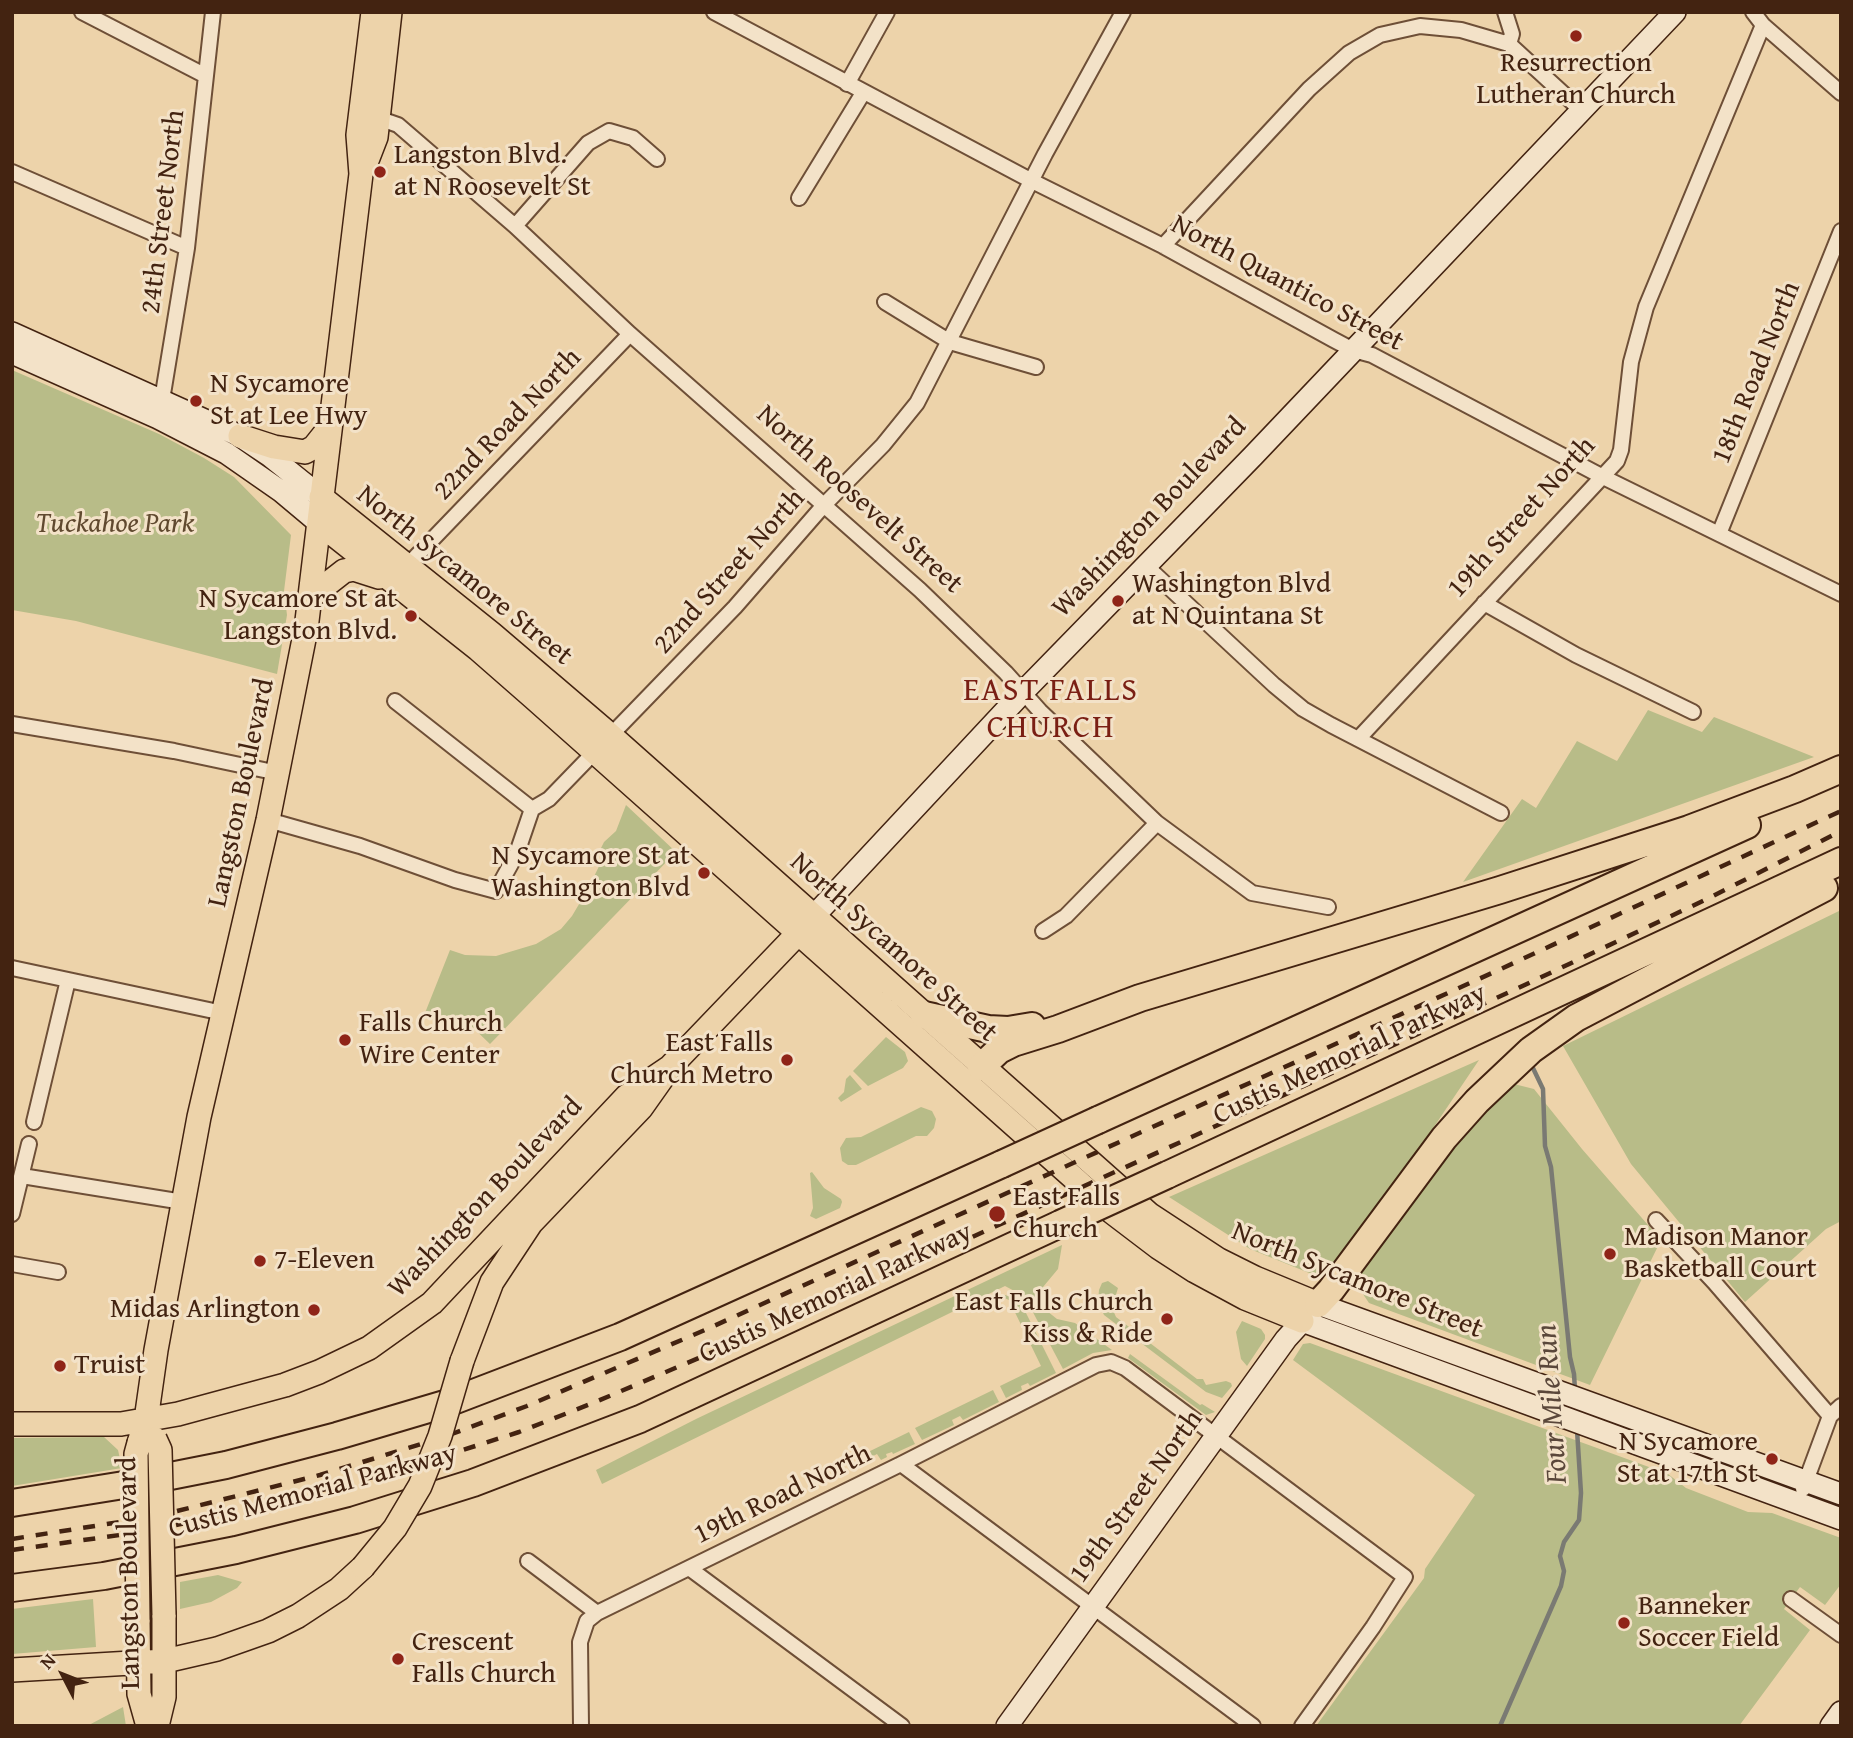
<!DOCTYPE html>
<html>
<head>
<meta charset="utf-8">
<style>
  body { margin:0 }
  #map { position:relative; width:1853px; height:1738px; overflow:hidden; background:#edd3aa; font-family:"Gentium Book Plus",serif }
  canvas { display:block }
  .frame { position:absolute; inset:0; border:14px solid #432311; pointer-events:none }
  .north { position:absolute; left:28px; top:1640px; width:70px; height:70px; -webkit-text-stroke:5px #f3e2c8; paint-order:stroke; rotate:312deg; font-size:19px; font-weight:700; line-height:28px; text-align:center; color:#432311 }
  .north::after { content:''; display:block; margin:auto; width:24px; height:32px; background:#432311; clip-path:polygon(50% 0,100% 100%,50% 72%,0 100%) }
</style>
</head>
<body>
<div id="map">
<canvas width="1853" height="1738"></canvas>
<div class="frame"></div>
<div class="north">N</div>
</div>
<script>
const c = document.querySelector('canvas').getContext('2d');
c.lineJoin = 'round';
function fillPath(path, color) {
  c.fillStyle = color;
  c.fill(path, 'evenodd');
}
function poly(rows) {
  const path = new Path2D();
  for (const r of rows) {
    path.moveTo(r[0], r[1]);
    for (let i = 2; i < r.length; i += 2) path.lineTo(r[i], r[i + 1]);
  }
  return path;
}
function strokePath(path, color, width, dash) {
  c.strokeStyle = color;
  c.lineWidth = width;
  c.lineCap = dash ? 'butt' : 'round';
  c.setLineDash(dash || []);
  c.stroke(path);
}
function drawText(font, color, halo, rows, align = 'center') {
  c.font = font + ' "Gentium Book Plus",serif';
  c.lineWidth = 6;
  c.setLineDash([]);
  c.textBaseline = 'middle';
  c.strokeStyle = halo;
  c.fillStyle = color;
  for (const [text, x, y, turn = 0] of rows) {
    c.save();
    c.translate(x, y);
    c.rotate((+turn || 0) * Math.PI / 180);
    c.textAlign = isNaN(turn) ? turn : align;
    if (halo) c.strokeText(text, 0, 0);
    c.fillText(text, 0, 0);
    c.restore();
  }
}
fillPath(poly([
  [12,370,159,434,204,458,234,477,291,535,284,591,287,615,277,674,76,621,12,610],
  [1648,710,1702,732,1714,717,1814,757,1463,882,1522,799,1536,808,1577,741,1617,761],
  [626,805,676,852,490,1044,466,1021,425,1013,450,950,465,955,496,956,536,944,561,929,572,916,588,889,604,856,598,854,604,842,616,831],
  [1841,910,1841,1221,1826,1229,1745,1302,1631,1164,1563,1046],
  [886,1037,905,1052,908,1061,903,1068,868,1086,853,1071],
  [1479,1060,1417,1152,1324,1279,1250,1249,1169,1197],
  [850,1075,862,1089,841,1102,838,1098,844,1092,846,1079],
  [1514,1084,1534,1089,1582,1149,1661,1240,1590,1385,1369,1303,1361,1291,1358,1279,1369,1262,1428,1179,1473,1125],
  [921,1107,932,1111,936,1119,934,1128,927,1136,916,1136,856,1165,848,1165,842,1161,840,1148,846,1138,861,1137],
  [812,1172,824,1188,841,1199,842,1202,840,1208,816,1219,810,1216,813,1208,810,1173],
  [1062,1245,1058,1269,1043,1287,1042,1300,1047,1311,1057,1319,1075,1323,1112,1350,1093,1353,1063,1369,1027,1301,1020,1294,1005,1286,602,1484,596,1470,696,1419],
  [1108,1281,1118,1288,1112,1308,1116,1317,1197,1379,1203,1379,1206,1385,1226,1381,1231,1383,1232,1386,1222,1398,1206,1392,1104,1315,1098,1302,1099,1290,1102,1283],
  [1005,1295,1015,1298,1023,1307,1056,1373,1030,1386,1028,1383,1021,1386,1022,1390,1006,1398,1000,1386,1041,1366,1009,1300,1000,1296],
  [1242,1321,1261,1329,1265,1335,1265,1339,1247,1366,1241,1359,1236,1332],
  [1310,1343,1668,1474,1686,1488,1748,1512,1772,1513,1841,1538,1841,1584,1825,1605,1800,1587,1784,1609,1810,1630,1739,1726,1316,1726,1424,1578,1425,1569,1475,1495,1293,1360,1303,1344],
  [1130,1354,1200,1405,1202,1404,1215,1412,1206,1415,1128,1358],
  [993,1390,999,1402,963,1420,960,1416,952,1420,954,1425,922,1440,915,1428],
  [909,1432,915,1444,893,1454,892,1452,886,1454,887,1457,881,1460,877,1454,867,1459,864,1454],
  [104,1437,118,1450,122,1468,12,1486,12,1438],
  [218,1575,242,1582,237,1588,211,1602,180,1609,180,1582],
  [93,1599,96,1647,12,1654,12,1609],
  [123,1707,126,1726,87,1726]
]), '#b8bc88');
strokePath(poly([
  [1532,1066,1543,1089,1545,1146,1551,1167,1570,1357,1574,1374,1575,1390],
  [1500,1726,1561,1586,1564,1571,1560,1556,1564,1542,1579,1520,1581,1493,1577,1430]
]), '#7a7a73', 4.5);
const street = poly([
  [82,12,206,76],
  [714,12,1032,181,1163,246,1334,340,1353,350,1372,355,1603,477,1841,594],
  [1505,12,1512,34,1509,44,1581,110],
  [1753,12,1763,25,1841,93],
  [847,84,887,12],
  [372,116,398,125,515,226,630,334,920,590,1006,673,1040,711,1157,823,1252,893,1328,907],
  [12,172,187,248],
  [799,198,863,93],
  [515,226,588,143,609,131,633,138,657,159],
  [1163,246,1309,89,1349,53,1380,35,1420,26,1461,30,1509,44],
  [885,302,950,342,1036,367],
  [161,406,187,248,213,12],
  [1719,534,1841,231],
  [1145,565,1274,685,1303,709,1331,725,1501,813],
  [403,570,630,334],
  [1484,603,1576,655,1693,712],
  [395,701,532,809],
  [12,724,174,751,278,773],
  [1359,738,1617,461,1621,450,1631,362,1646,307,1763,25],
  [268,820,360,846,455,880,496,891,517,853,532,809,549,799,735,607,824,505,883,445,917,403,1045,154,1123,12],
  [1043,931,1066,916,1157,823],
  [12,968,223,1013],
  [34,1122,68,980],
  [22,1176,183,1202],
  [12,1214,29,1144],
  [1656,1220,1714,1282,1830,1416],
  [12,1264,58,1272],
  [901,1464,1253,1726],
  [1803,1489,1830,1416,1841,1406],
  [528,1561,597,1613],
  [689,1568,902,1726],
  [1791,1599,1841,1635],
  [581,1726,580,1642,587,1621,597,1613,901,1464,1096,1365,1111,1362,1125,1368,1405,1577,1373,1627,1302,1726]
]);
const secondary = poly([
  [12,333,240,436,270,456,321,497],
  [12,353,158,418,226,453,282,492,319,523],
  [813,917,1022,693,1253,456,1675,12],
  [1302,1321,1841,1519],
  [1007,1726,1286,1339,1318,1304,1841,1494],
  [1831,1726,1841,1712]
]);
const primary = poly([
  [364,168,376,137,390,12],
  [240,436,274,447,305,452,314,447,330,427],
  [321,497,492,634,610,735,1149,1214,1219,1260,1255,1278,1318,1304],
  [319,523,478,649,534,698,1112,1212,1158,1247,1195,1271,1245,1298,1302,1321],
  [312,596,344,571,354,569,379,577],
  [462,1361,492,1282,531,1223,641,1108,670,1067,808,923],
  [12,1424,121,1424,178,1414,285,1385,319,1372,369,1348,432,1303,627,1096,670,1067],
  [139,1443,146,1420,156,1350,199,1117,268,820,306,629,361,174,358,135,373,12],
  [138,1620,139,1694,148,1726],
  [12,1670,165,1661,217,1649,268,1631,298,1616,339,1589,363,1567],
  [157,1726,164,1697,164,1615]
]);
const highway = poly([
  [924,1015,988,1029,1008,1030,1032,1026],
  [981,1067,999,1050,1013,1043,1058,1029,1140,998,1500,890,1689,829,1795,789,1841,769],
  [1098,1120,1747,825],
  [1167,1175,1841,861],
  [1318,1304,1331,1290,1444,1138,1477,1101,1531,1050,1576,1018,1824,888],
  [12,1503,130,1484,226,1465,337,1436,445,1404,620,1337,1002,1164],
  [12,1588,104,1576,236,1550,355,1520,473,1483,640,1419,1060,1224]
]);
strokePath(street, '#6e4f37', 18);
strokePath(secondary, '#432311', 24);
strokePath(primary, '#432311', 26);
strokePath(highway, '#432311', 30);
strokePath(street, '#f3e2c8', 14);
strokePath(secondary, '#f3e2c8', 21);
strokePath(primary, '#edd3aa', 23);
strokePath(highway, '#edd3aa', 26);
strokePath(poly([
  [449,1435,527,1406,705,1330,1503,968,1841,811],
  [441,1457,519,1432,593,1403,821,1306,1514,990,1705,900,1841,831],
  [177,1511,320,1475,428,1442],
  [176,1525,228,1514,420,1465],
  [12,1539,120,1522],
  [12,1550,120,1535]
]), '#432311', 4.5, [12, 12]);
const primaryBridge = poly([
  [155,1439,160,1450,164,1615],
  [363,1567,395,1528,420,1486,440,1436,462,1361],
  [138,1620,136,1454,139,1443]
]);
const highwayBridge = poly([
  [1002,1164,1098,1120],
  [1060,1224,1167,1175]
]);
strokePath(primaryBridge, '#432311', 26, []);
strokePath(highwayBridge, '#432311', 30, []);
strokePath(primaryBridge, '#edd3aa', 23);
strokePath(highwayBridge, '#edd3aa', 26);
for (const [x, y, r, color] of [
  [1576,36,7,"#8f2418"],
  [380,172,7,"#8f2418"],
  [196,401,7,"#8f2418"],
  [1118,601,7,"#8f2418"],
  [411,616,7,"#8f2418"],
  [704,873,7,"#8f2418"],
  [345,1040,7,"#8f2418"],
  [787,1060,7,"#8f2418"],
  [997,1214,9,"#8f2418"],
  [1610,1254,7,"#8f2418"],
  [260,1261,7,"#8f2418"],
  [314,1310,7,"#8f2418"],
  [1167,1319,7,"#8f2418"],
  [60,1366,7,"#8f2418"],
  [1772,1459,7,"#8f2418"],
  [1624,1623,7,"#8f2418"],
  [398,1659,7,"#8f2418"]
]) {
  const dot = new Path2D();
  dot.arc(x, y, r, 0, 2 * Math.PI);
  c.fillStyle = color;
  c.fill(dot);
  strokePath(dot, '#f3e2c8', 2.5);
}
drawText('28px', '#432311', '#f3e2c8', [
  ["Resurrection",1576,64,"center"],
  ["Lutheran Church",1576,96,"center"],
  ["Langston Blvd.",394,156],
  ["at N Roosevelt St",394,188],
  ["N Sycamore",210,385],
  ["St at Lee Hwy",210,417],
  ["Washington Blvd",1132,585],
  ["at N Quintana St",1132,617],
  ["N Sycamore St at",397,600,"right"],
  ["Langston Blvd.",397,632,"right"],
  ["N Sycamore St at",690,857,"right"],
  ["Washington Blvd",690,889,"right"],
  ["Falls Church",359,1024],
  ["Wire Center",359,1056],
  ["East Falls",773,1044,"right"],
  ["Church Metro",773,1076,"right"],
  ["East Falls",1013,1198],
  ["Church",1013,1230],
  ["Madison Manor",1624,1238],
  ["Basketball Court",1624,1270],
  ["7-Eleven",274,1261],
  ["East Falls Church",1153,1303,"right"],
  ["Kiss & Ride",1153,1335,"right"],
  ["Midas Arlington",300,1310,"right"],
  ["Truist",74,1366],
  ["N Sycamore",1758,1443,"right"],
  ["St at 17th St",1758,1475,"right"],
  ["Banneker",1638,1607],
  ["Soccer Field",1638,1639],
  ["Crescent",412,1643],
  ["Falls Church",412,1675]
], 'left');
drawText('28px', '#432311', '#f3e2c8', [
  ["24th Street North",164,212,-83],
  ["North Quantico Street",1287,284,28],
  ["18th Road North",1757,373,-68],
  ["22nd Road North",508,425,-46],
  ["North Roosevelt Street",859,500,42],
  ["Washington Boulevard",1150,518,-46],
  ["19th Street North",1522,518,-48],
  ["22nd Street North",730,572,-48],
  ["North Sycamore Street",464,576,39],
  ["Langston Boulevard",242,793,-78],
  ["North Sycamore Street",893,948,42],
  ["Custis Memorial Parkway",1350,1055,-25],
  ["Washington Boulevard",486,1198,-46],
  ["North Sycamore Street",1357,1281,22],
  ["Custis Memorial Parkway",836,1294,-25],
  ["Custis Memorial Parkway",313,1492,-15],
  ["19th Road North",783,1495,-26],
  ["19th Street North",1137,1497,-54],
  ["Langston Boulevard",130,1573,-91]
]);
drawText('italic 28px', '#60492f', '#f3e2c8', [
  ["Tuckahoe Park",115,525]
]);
drawText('italic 30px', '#5a473a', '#f3e2c8', [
  ["Four Mile Run",1553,1404,-94]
]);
c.letterSpacing = '2px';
drawText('32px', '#7a1f14', '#f3e2c8', [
  ["EAST FALLS",1051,692],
  ["CHURCH",1051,729]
]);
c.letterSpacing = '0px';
</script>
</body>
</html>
